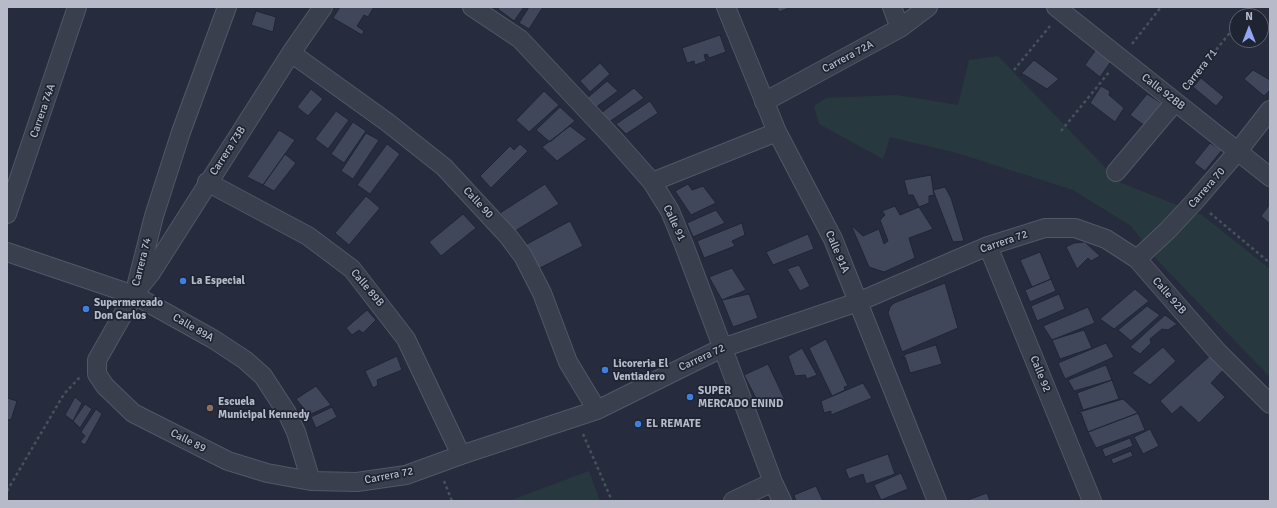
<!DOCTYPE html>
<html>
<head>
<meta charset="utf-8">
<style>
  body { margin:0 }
  #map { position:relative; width:1277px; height:508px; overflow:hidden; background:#262c3e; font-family:Signika,sans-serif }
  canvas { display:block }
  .frame { position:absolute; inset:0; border:8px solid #b7bac9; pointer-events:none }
  .north { position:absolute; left:1229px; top:8px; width:40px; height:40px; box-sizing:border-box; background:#1f2433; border:1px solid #5c606f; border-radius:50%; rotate:0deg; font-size:11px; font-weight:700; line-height:16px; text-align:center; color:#b7bac9 }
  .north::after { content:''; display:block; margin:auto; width:14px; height:18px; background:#92a6f2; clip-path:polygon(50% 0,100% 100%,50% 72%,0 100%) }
</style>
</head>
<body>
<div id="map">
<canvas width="1277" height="508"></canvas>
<div class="frame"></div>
<div class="north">N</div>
</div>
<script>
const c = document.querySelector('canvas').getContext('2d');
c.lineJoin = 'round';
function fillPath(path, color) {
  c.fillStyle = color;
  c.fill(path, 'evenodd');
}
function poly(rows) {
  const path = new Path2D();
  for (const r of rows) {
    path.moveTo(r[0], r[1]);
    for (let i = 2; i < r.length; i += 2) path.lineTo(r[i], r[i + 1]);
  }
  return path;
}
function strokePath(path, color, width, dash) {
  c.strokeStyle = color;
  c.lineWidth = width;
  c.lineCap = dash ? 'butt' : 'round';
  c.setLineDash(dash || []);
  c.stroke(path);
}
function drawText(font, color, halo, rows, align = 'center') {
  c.font = font + ' Signika,sans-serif';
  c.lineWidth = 3.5;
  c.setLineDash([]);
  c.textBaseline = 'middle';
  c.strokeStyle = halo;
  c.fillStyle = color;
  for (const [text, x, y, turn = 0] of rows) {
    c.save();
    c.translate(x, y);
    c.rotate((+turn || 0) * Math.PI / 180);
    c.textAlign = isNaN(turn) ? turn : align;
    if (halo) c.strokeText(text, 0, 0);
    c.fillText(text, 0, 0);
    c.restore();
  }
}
fillPath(poly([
  [998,56,1119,182,1202,215,1270,269,1270,377,1158,261,1131,226,1073,190,957,153,890,137,883,159,819,124,814,106,826,98,896,95,958,105,969,60],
  [589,471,600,501,509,501]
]), '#28383f');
const building = poly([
  [340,7,374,7,368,17,364,15,357,26,364,31,362,35,333,18,340,7],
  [500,7,524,7,514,21,498,9,500,7],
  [529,7,543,7,529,29,519,23,529,7],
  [777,7,791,7,779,12,777,7],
  [256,11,276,17,273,32,251,25,256,11],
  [720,35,726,52,709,58,707,54,704,55,706,61,695,65,694,61,687,63,682,48,720,35],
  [1097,48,1112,60,1100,77,1085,65,1097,48],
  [1034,60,1059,79,1047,89,1023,74,1020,75,1034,60],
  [600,63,610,74,590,92,580,81,600,63],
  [1253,70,1270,80,1270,90,1264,96,1244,79,1253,70],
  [1201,78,1224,97,1216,106,1193,87,1201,78],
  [607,81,618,91,595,108,585,100,607,81],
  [1101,86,1110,91,1109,95,1124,108,1115,122,1090,103,1101,86],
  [634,88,644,98,609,122,601,113,634,88],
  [311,89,323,99,308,116,297,107,311,89],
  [544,91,559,105,529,132,516,120,544,91],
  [1147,94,1166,106,1149,129,1130,115,1147,94],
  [650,101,658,113,626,134,616,124,650,101],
  [560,107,575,121,550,142,536,130,560,107],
  [336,111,349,120,328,149,315,139,336,111],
  [353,122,366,131,344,163,331,154,353,122],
  [570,126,587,139,557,161,542,147,570,126],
  [279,130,295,140,263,185,247,177,279,130],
  [366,133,379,140,353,179,341,171,366,133],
  [1210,143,1222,150,1205,171,1194,163,1210,143],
  [387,144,400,154,370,194,357,185,387,144],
  [520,144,528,151,491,188,480,176,510,146,514,150,520,144],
  [285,154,296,163,274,191,263,185,285,154],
  [931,175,934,195,929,196,929,203,919,207,913,195,908,195,904,180,931,175],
  [545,184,559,204,515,231,500,213,545,184],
  [688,184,692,190,703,186,716,203,691,215,675,191,688,184],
  [945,187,951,198,964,241,953,242,933,190,945,187],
  [366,196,380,208,349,245,335,233,366,196],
  [1270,204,1270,224,1261,216,1270,204],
  [895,206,900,215,919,207,933,229,909,238,915,258,884,272,869,267,851,225,863,236,879,229,884,244,888,241,880,220,885,215,882,211,895,206],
  [716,210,725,223,693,237,687,223,716,210],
  [463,214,476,228,441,256,429,242,463,214],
  [570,221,583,246,538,269,525,245,570,221],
  [742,223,745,235,732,241,735,246,704,258,697,241,742,223],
  [808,234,814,249,773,265,766,252,808,234],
  [1085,242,1100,256,1091,261,1088,258,1077,269,1066,247,1074,243,1085,242],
  [1040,252,1051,279,1032,287,1020,260,1040,252],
  [799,265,810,286,800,291,787,269,799,265],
  [732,268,746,290,722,300,709,277,732,268],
  [1051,279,1056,291,1030,302,1025,290,1051,279],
  [945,283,958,328,902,352,888,313,890,307,894,303,945,283],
  [1135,289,1149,301,1114,329,1100,319,1135,289],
  [749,294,758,318,733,327,722,300,749,294],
  [1059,294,1065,309,1037,321,1031,306,1059,294],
  [1147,306,1160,315,1131,341,1118,330,1147,306],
  [1088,307,1095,323,1052,340,1043,326,1088,307],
  [367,310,376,320,363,333,359,330,352,335,346,328,367,310],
  [1165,315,1177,324,1168,330,1162,329,1150,339,1151,343,1140,354,1130,347,1165,315],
  [1084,330,1092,348,1060,359,1052,340,1084,330],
  [826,339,848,386,844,387,845,390,832,396,809,348,826,339],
  [1106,343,1114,357,1065,379,1058,363,1106,343],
  [936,345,942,364,910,373,905,357,901,359,906,354,936,345],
  [1163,347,1176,361,1150,385,1132,373,1163,347],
  [802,348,817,375,807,379,805,375,795,376,788,356,802,348],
  [1212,354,1226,367,1211,383,1225,397,1199,423,1181,406,1172,414,1160,401,1212,354],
  [397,356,402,370,377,380,378,385,373,388,365,371,397,356],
  [768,364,785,400,762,410,744,375,768,364],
  [1106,365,1112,380,1074,391,1068,380,1106,365],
  [1112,380,1119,399,1083,410,1077,393,1112,380],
  [863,383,872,398,831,415,831,411,824,413,821,401,863,383],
  [316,386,331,405,309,415,296,399,316,386],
  [75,397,82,403,73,421,65,415,75,397],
  [7,398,17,401,11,420,7,419,7,398],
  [1123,399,1138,413,1088,432,1081,413,1076,413,1123,399],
  [85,404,92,409,80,428,73,421,85,404],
  [332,407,337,417,316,428,311,417,332,407],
  [96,409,102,414,85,445,80,442,85,436,81,432,96,409],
  [1138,413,1145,430,1096,448,1088,432,1138,413],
  [1150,429,1159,446,1143,454,1134,437,1150,429],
  [1130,438,1133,446,1105,457,1102,449,1130,438],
  [1131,451,1133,456,1113,464,1111,459,1131,451],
  [888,454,895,474,866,484,863,474,849,479,845,469,888,454],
  [901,473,908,489,881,500,874,485,901,473],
  [816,486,823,501,796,501,794,495,816,486],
  [987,493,990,501,965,501,987,493]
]);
fillPath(building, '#41475b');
strokePath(building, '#212635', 1);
const minor = poly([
  [227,7,181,132,154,216,134,295,97,360,97,374,105,386,133,413,228,461,267,473,311,481,357,482,406,475,461,455,597,410,722,348,858,302,988,246,1045,228,1075,228,1106,239,1137,259,1217,351,1270,404],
  [472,7,520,39,614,139,652,182,670,211,684,245,773,482,782,501],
  [726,7,777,132,833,239,937,501],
  [892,7,900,28],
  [1056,7,1270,177],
  [291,53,387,122,444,167,508,236,523,256,542,293,568,362,597,410],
  [764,102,900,28,928,7],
  [1116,172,1175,102],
  [207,182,308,236,352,269,406,339,461,455],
  [652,182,777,132],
  [7,214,77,7],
  [988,246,1092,501],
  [7,252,134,295,213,339,245,360,263,376,287,413,296,432,311,481],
  [1137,259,1168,230,1195,201,1238,151,1270,110],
  [138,289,151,273,291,53,323,7],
  [733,501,773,482]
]);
strokePath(minor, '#525766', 20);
strokePath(poly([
  [1243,16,1250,7],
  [1132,44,1161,7],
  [1014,70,1050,26],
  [1186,87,1237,24],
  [1061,131,1110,71],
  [1210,213,1270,263],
  [583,434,612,501],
  [444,481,452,501],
  [7,491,64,394,80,377]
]), '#435459', 2.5, [3, 3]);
strokePath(minor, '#3a3f4e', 18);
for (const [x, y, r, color] of [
  [183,281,4,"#3f7fe0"],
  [86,309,4,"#3f7fe0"],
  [605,370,4,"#3f7fe0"],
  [690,397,4,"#3f7fe0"],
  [210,408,4,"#8d6e63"],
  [638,424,4,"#3f7fe0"]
]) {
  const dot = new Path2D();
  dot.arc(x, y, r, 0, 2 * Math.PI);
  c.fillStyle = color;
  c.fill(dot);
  strokePath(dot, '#1f2433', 1.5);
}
drawText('11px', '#b7bac9', '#1f2433', [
  ["Carrera 72A",848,57,-28],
  ["Carrera 71",1200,70,-52],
  ["Calle 92BB",1163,92,38],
  ["Carrera 74A",43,111,-71],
  ["Carrera 73B",228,151,-57],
  ["Carrera 70",1207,188,-49],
  ["Calle 90",478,203,47],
  ["Calle 91",674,223,65],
  ["Carrera 72",1004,242,-19],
  ["Calle 91A",837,252,67],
  ["Carrera 74",142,262,-76],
  ["Calle 89B",367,288,50],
  ["Calle 92B",1169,296,49],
  ["Calle 89A",193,328,30],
  ["Carrera 72",702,358,-25],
  ["Calle 92",1040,374,68],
  ["Calle 89",188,441,27],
  ["Carrera 72",389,476,-11]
]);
drawText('bold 11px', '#b7bac9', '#1f2433', [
  ["La Especial",191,281],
  ["Supermercado",94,303],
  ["Don Carlos",94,316],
  ["Licoreria El",613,364],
  ["Ventiadero",613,377],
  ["SUPER",698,391],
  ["MERCADO ENIND",698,404],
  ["Escuela",218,402],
  ["Municipal Kennedy",218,415],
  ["EL REMATE",646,424]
], 'left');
</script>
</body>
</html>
